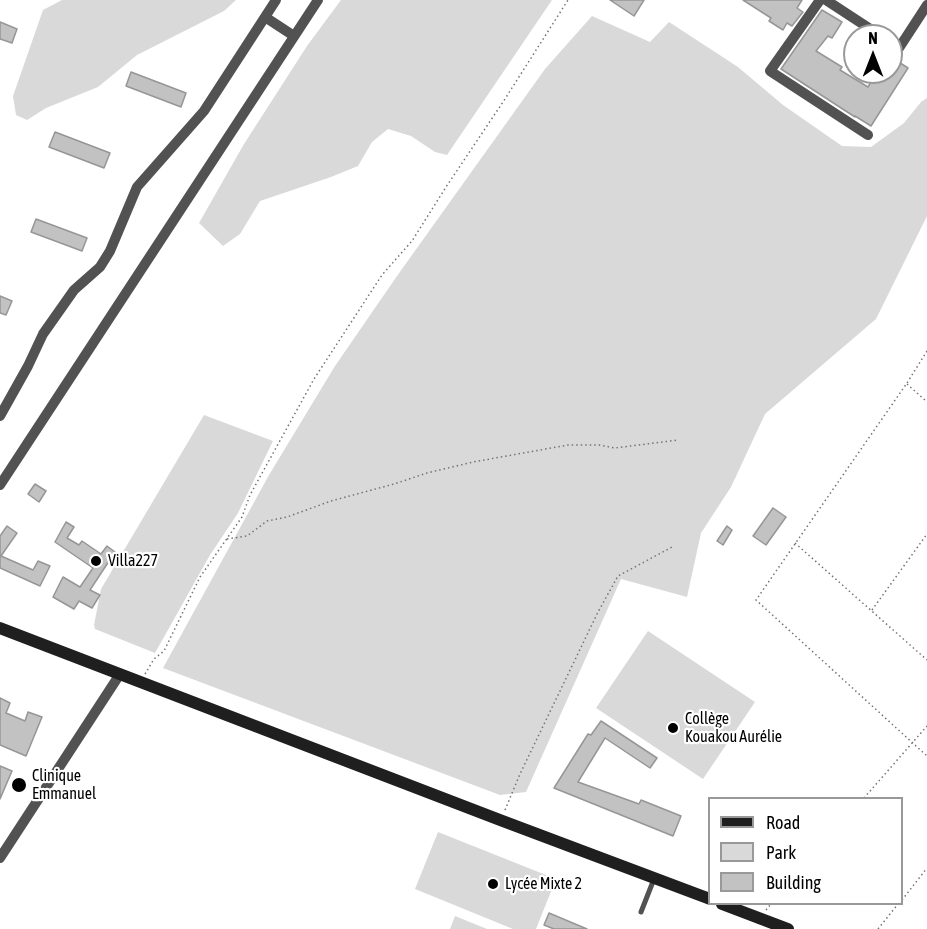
<!DOCTYPE html>
<html>
<head>
<meta charset="utf-8">
<style>
  body { margin:0 }
  #map { position:relative; width:927px; height:929px; overflow:hidden; background:#fff; font-family:"Asap Condensed",sans-serif }
  canvas { display:block }
  .legend { position:absolute; left:708px; top:797px; width:195px; height:108px; box-sizing:border-box; background:#fff; border:2px solid #999; margin:0; padding:8px 10px; list-style:none; font-size:18px; color:#000 }
  .legend li { display:flex; align-items:center; gap:12px; height:30px }
  .legend b { width:30px; border:2px solid #999 }
  .north { position:absolute; left:843px; top:24px; width:60px; height:60px; box-sizing:border-box; background:#fff; border:2px solid #999; border-radius:50%; rotate:0deg; font-size:16px; font-weight:700; line-height:24px; text-align:center; color:#000 }
  .north::after { content:''; display:block; margin:auto; width:21px; height:27px; background:#000; clip-path:polygon(50% 0,100% 100%,50% 72%,0 100%) }
</style>
</head>
<body>
<div id="map">
<canvas width="927" height="929"></canvas>
<ul class="legend">
<li><b style="height:8px;background:#1f1f1f"></b>Road</li>
<li><b style="height:16px;background:#d9d9d9"></b>Park</li>
<li><b style="height:16px;background:#c2c2c2"></b>Building</li>
</ul>
<div class="north">N</div>
</div>
<script>
const c = document.querySelector('canvas').getContext('2d');
c.lineJoin = 'round';
function fillPath(path, color) {
  c.fillStyle = color;
  c.fill(path, 'evenodd');
}
function poly(rows) {
  const path = new Path2D();
  for (const r of rows) {
    path.moveTo(r[0], r[1]);
    for (let i = 2; i < r.length; i += 2) path.lineTo(r[i], r[i + 1]);
  }
  return path;
}
function strokePath(path, color, width, dash) {
  c.strokeStyle = color;
  c.lineWidth = width;
  c.lineCap = dash ? 'butt' : 'round';
  c.setLineDash(dash || []);
  c.stroke(path);
}
function drawText(font, color, halo, rows, align = 'center') {
  c.font = font + ' "Asap Condensed",sans-serif';
  c.lineWidth = 4.5;
  c.setLineDash([]);
  c.textBaseline = 'middle';
  c.strokeStyle = halo;
  c.fillStyle = color;
  for (const [text, x, y, turn = 0] of rows) {
    c.save();
    c.translate(x, y);
    c.rotate((+turn || 0) * Math.PI / 180);
    c.textAlign = isNaN(turn) ? turn : align;
    if (halo) c.strokeText(text, 0, 0);
    c.fillText(text, 0, 0);
    c.restore();
  }
}
fillPath(poly([
  [62,0,236,0,224,11,137,55,98,87,46,108,27,120,16,115,13,96,43,10],
  [341,0,552,0,447,155,435,152,411,136,388,129,372,142,358,166,331,177,260,201,240,234,223,246,199,223,244,144,307,46],
  [592,16,650,42,669,22,738,67,783,105,842,146,871,147,904,123,921,102,927,98,927,216,876,319,765,414,731,487,701,533,687,597,621,579,526,792,500,795,163,668,269,475,335,366,397,276,545,69],
  [204,415,273,441,238,513,210,555,155,653,95,629,94,625,101,589],
  [648,631,755,702,703,779,596,708],
  [438,832,556,879,536,929,513,929,415,889],
  [455,916,487,929,450,929]
]), '#d9d9d9');
const building = poly([
  [610,0,644,0,634,16,610,0],
  [743,0,802,0,797,8,803,12,792,26,787,23,783,30,769,21,771,18,743,0],
  [822,10,842,22,832,38,828,36,816,51,842,67,840,70,868,87,877,72,891,72,891,57,908,68,871,126,855,116,855,117,781,69,822,10],
  [0,22,17,29,12,43,0,39,0,22],
  [131,72,186,93,181,107,126,86,131,72],
  [55,132,110,153,104,168,49,147,55,132],
  [36,219,87,238,82,251,31,232,36,219],
  [0,296,12,301,6,315,0,313,0,296],
  [35,484,46,491,39,502,28,494,35,484],
  [773,508,786,517,766,545,753,536,773,508],
  [66,522,74,527,67,538,79,545,82,541,101,554,107,546,115,552,90,590,100,595,92,608,79,601,74,609,53,597,63,577,80,587,93,568,55,542,66,522],
  [7,526,17,533,1,556,33,570,38,561,50,566,40,586,0,568,0,536,7,526],
  [727,526,732,530,723,545,717,541,727,526],
  [0,698,10,703,6,713,25,721,28,712,42,717,26,756,0,745,0,698],
  [601,721,657,758,650,768,605,738,578,782,639,804,641,800,681,816,673,836,554,788,588,734,591,735,601,721],
  [0,766,12,771,0,799,0,766],
  [549,913,587,929,554,929,544,925,549,913]
]);
fillPath(building, '#c2c2c2');
strokePath(building, '#969696', 1.5);
strokePath(poly([
  [927,351,907,383,756,600,927,756],
  [907,384,927,402],
  [227,539,247,536,267,521,287,517,331,501,394,484,427,473,473,462,568,445,599,445,615,448,678,440],
  [795,543,927,660],
  [872,610,927,534],
  [145,674,154,659,164,651,200,577,242,517,250,495,314,379,382,275,412,241,446,187,503,102,568,0],
  [864,798,927,726],
  [505,810,520,774,598,612,618,576,674,546],
  [902,900,927,868],
  [766,910,771,904],
  [878,929,898,904]
]), '#747474', 1.5, [1.5, 3]);
strokePath(poly([
  [641,912,654,879]
]), '#525252', 5);
strokePath(poly([
  [820,0,770,71,868,135],
  [826,0,881,36],
  [265,17,294,36],
  [891,42,899,48,927,5],
  [0,416,28,366,43,334,74,290,100,267,110,251,137,187,204,111,276,0],
  [0,485,318,0],
  [0,858,120,674]
]), '#525252', 10);
strokePath(poly([
  [0,628,500,820,710,899],
  [722,904,788,929]
]), '#1f1f1f', 12);
for (const [x, y, r, color] of [
  [96,561,6,"#000"],
  [673,728,6,"#000"],
  [19,785,8,"#000"],
  [493,884,6,"#000"]
]) {
  const dot = new Path2D();
  dot.arc(x, y, r, 0, 2 * Math.PI);
  c.fillStyle = color;
  c.fill(dot);
  strokePath(dot, '#fff', 2);
}
drawText('16px', '#000', '#fff', [
  ["Villa227",108,561],
  ["Collège",685,719],
  ["Kouakou Aurélie",685,737],
  ["Clinique",32,776],
  ["Emmanuel",32,794],
  ["Lycée Mixte 2",505,884]
], 'left');
</script>
</body>
</html>
